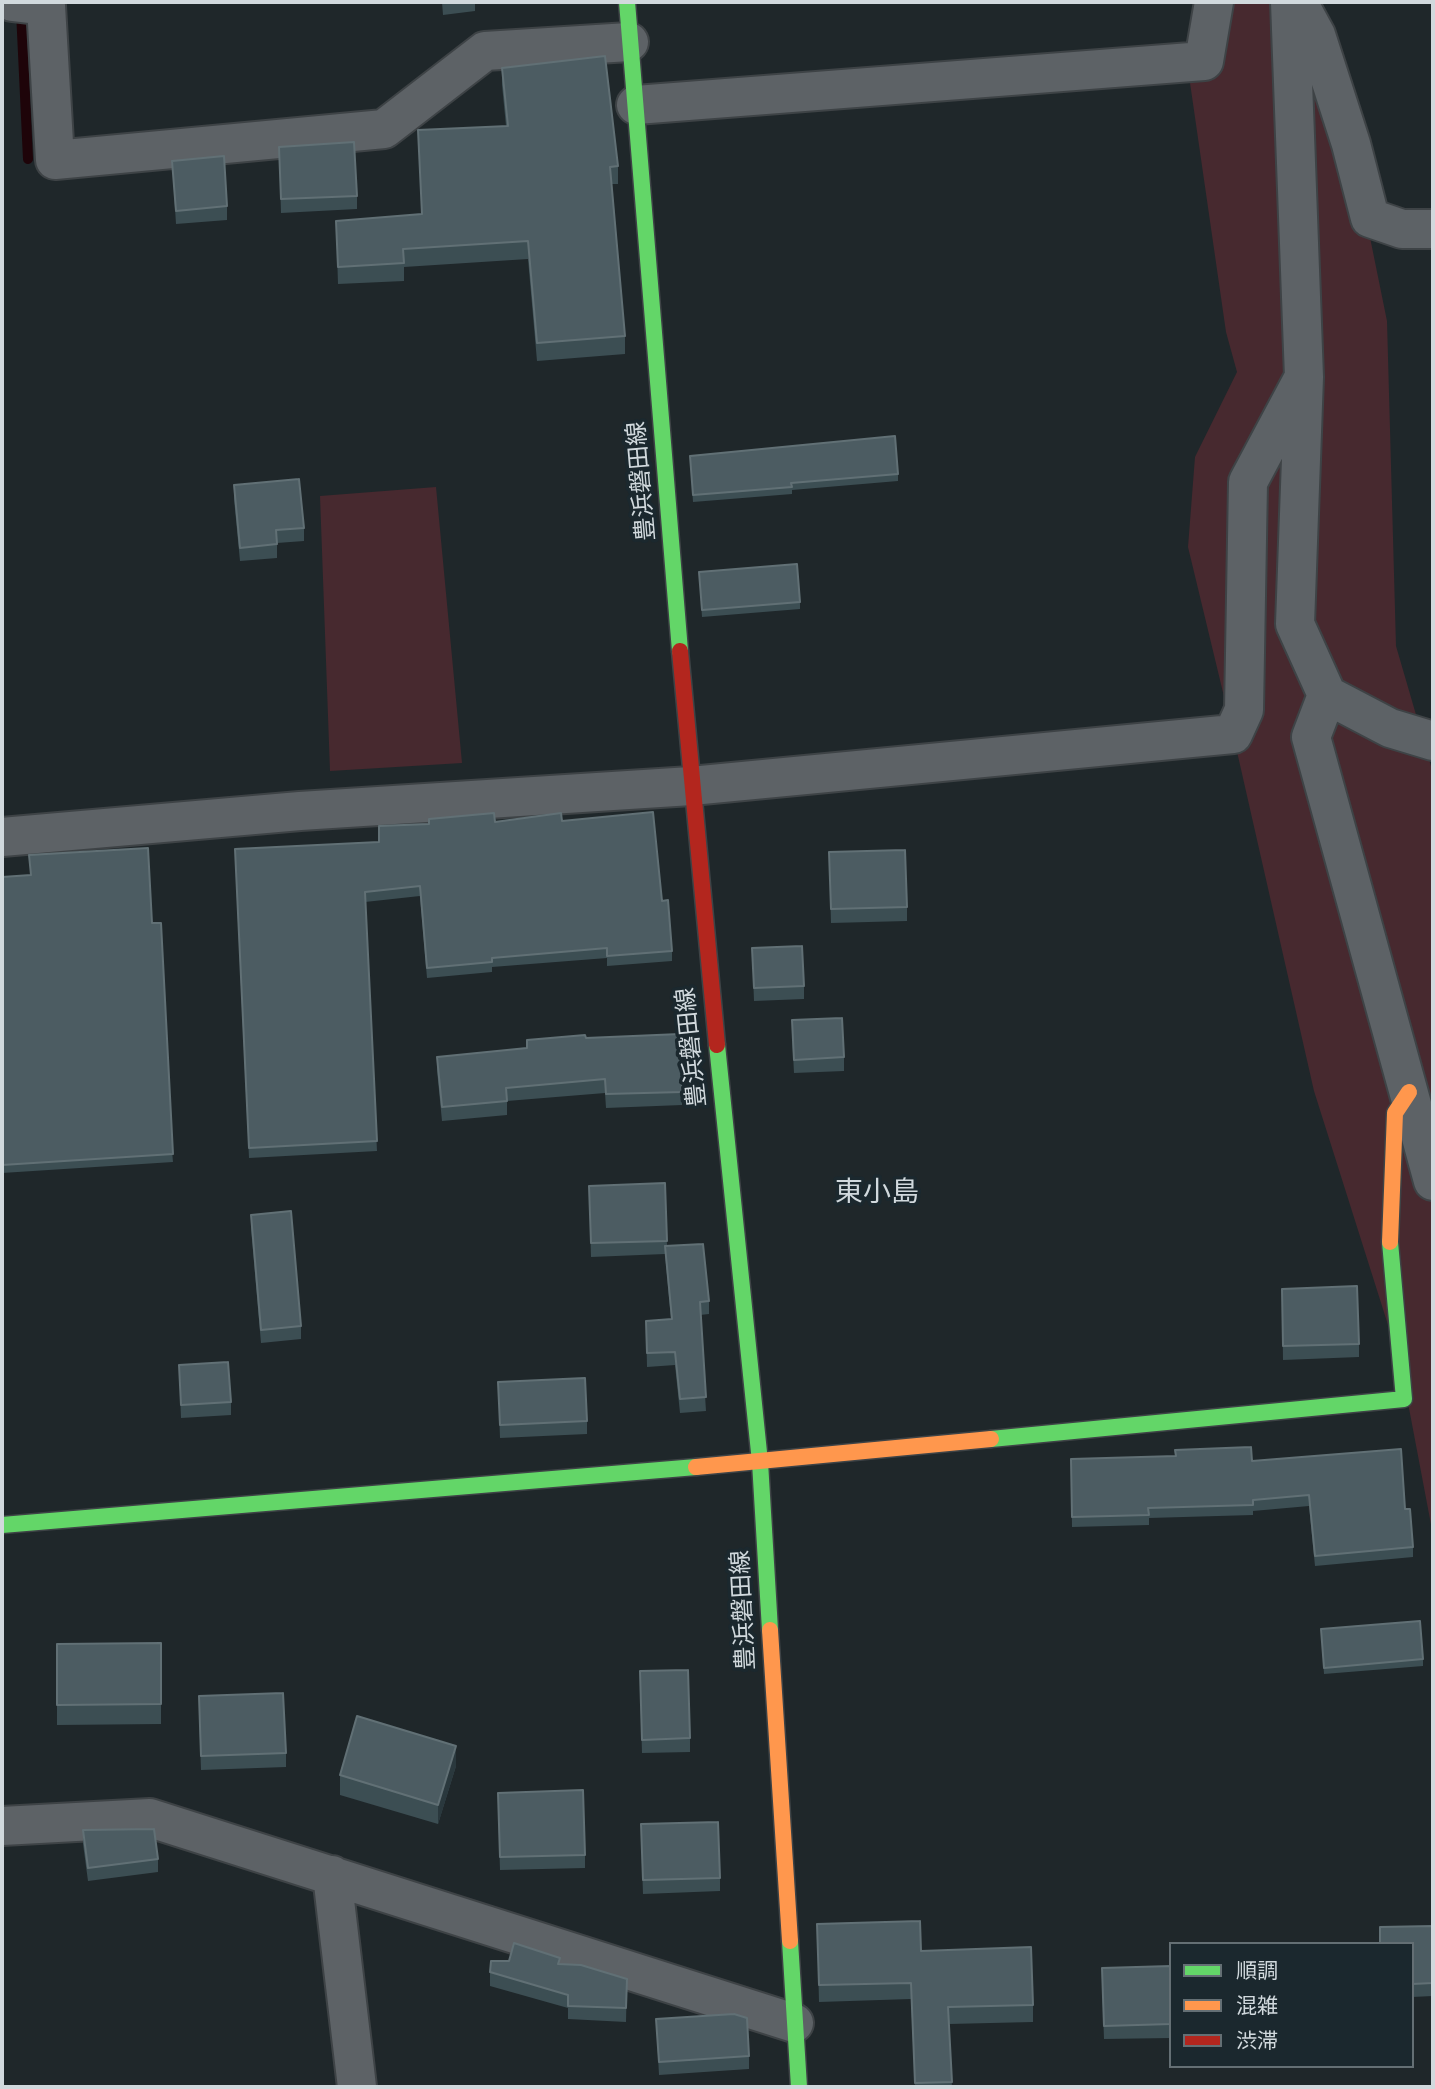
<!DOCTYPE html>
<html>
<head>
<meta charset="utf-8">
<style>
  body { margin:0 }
  #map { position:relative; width:1435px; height:2089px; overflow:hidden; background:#1f272a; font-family:Spectral,"Noto Sans JP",serif }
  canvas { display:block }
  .frame { position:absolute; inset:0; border:4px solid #d1d9dd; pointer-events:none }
  .legend { position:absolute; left:1169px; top:1942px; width:245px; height:126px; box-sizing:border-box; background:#1b282e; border:2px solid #646f74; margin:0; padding:9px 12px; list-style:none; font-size:21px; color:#d1d9dd }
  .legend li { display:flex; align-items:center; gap:14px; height:35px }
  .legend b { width:35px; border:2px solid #646f74 }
</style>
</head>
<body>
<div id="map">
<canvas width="1435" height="2089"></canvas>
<div class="frame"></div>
<ul class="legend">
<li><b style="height:9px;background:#63d668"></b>順調</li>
<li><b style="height:9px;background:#ff974d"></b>混雑</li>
<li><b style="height:9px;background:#b3261e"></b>渋滞</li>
</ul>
</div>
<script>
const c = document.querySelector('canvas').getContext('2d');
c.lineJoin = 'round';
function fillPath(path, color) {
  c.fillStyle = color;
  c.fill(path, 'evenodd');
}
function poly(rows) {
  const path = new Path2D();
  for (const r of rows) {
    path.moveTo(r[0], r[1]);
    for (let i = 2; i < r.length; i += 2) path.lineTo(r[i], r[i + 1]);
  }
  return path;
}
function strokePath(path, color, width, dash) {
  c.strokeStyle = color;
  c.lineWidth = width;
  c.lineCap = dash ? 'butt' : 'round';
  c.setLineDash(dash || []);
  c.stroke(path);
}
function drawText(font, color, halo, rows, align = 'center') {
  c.font = font + ' Spectral,"Noto Sans JP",serif';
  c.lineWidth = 7;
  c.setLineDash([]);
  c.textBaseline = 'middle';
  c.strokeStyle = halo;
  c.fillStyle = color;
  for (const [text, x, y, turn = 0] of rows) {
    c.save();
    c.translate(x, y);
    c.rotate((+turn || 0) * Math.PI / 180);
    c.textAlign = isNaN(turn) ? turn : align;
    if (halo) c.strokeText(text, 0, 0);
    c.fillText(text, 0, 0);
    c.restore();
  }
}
fillPath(poly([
  [1205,2,1290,2,1351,144,1387,321,1396,646,1433,773,1433,1535,1401,1366,1314,1091,1233,734,1188,547,1195,457,1237,372,1226,332,1187,62],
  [436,487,462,763,330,771,320,496]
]), '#47292f');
strokePath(poly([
  [21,11,28,159]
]), '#1e0409', 10);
const street = poly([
  [12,2,46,6,55,160,384,129,485,51,629,42],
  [1290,2,1304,377,1295,624,1327,695,1390,728,1433,741],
  [1298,2,1316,35,1351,144,1370,218,1402,229,1433,229],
  [636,105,1204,61,1214,2],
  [1327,695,1311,737,1433,1181],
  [2,837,300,811,691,786,1233,734,1244,710,1248,482,1304,377],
  [2,1826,150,1818,794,2023],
  [332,1875,357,2087]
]);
const fast = poly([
  [627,2,680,651],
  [717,1045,760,1462,770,1630],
  [991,1439,1404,1399,1390,1242],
  [2,1525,696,1467],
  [790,1941,799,2087]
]);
const slow = poly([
  [1390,1242,1395,1113,1409,1092],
  [696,1467,991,1439],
  [770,1630,790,1941]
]);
const jam = poly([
  [680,651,717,1045]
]);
strokePath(street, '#3e4346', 42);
strokePath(fast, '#3e4346', 19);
strokePath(slow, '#3e4346', 19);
strokePath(jam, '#3e4346', 19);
strokePath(street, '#5d6266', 38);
strokePath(fast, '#63d668', 16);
strokePath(slow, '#ff974d', 16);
strokePath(jam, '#b3261e', 16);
fillPath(poly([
  [442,2,475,2,475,11,443,15],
  [502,68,618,166,618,184,612,184,625,336,625,354,537,361,528,259,404,267,404,281,338,284,336,221,422,214,418,130,506,126,502,85],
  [279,147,357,196,357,209,281,213],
  [172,161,227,206,227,220,176,224],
  [690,456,898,474,898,481,792,490,792,494,693,502],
  [234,485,304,528,304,541,277,543,277,558,240,561,234,499],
  [699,572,800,602,800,609,702,617],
  [562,821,662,901,672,951,672,961,607,966,607,958,492,967,492,972,427,978,420,896,365,902,377,1151,249,1158,235,859,379,842,495,822],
  [829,852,907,907,907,921,831,923],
  [2,877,152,923,173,1162,2,1173],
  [752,948,804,986,804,999,754,1001],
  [792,1034,844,1057,844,1071,794,1073],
  [586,1038,682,1092,682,1105,606,1108,605,1093,507,1101,507,1115,442,1121,437,1070,437,1057,527,1048,527,1040],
  [665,1183,667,1246,709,1301,709,1314,700,1315,706,1411,680,1413,675,1365,647,1367,646,1321,671,1319,665,1254,591,1257,589,1186],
  [251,1215,301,1326,301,1339,261,1343,251,1228],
  [1282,1289,1359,1344,1359,1357,1283,1360],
  [179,1365,231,1402,231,1415,181,1418],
  [498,1382,587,1421,587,1434,500,1438],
  [1071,1459,1252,1461,1405,1509,1413,1547,1413,1557,1315,1566,1309,1506,1253,1511,1253,1515,1149,1518,1149,1525,1072,1527],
  [1321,1629,1423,1659,1423,1666,1324,1674],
  [161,1643,161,1724,57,1725,57,1644],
  [640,1685,690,1738,690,1752,642,1753],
  [199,1710,286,1753,286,1767,201,1770],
  [456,1766,438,1824,340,1795,340,1775],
  [498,1806,585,1855,585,1868,500,1870],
  [83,1830,158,1859,158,1872,88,1881,83,1844],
  [641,1837,720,1878,720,1891,643,1894],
  [817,1924,921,1951,1033,2005,1033,2022,949,2024,952,2087,915,2087,911,1999,819,2002],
  [1433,1926,1433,1996,1412,1997,1412,1944],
  [560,1964,627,1979,626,2022,568,2019,568,2008,490,1986,490,1972],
  [1171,1966,1171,2038,1104,2039,1102,1982],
  [656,2019,749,2056,749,2069,659,2075]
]), '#3c4e53');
fillPath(poly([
  [456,1746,456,1766,438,1824,438,1805]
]), '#2a383d');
const building = poly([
  [605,56,618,166,610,167,625,336,537,343,528,241,403,249,404,263,338,267,336,221,422,214,418,130,508,126,502,68,605,56],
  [354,142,357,196,281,199,279,147,354,142],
  [224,156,227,206,176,211,172,161,224,156],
  [895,436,898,474,791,483,792,487,693,495,690,456,895,436],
  [299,479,304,528,276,530,277,544,240,548,234,485,299,479],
  [797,564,800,602,702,610,699,572,797,564],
  [653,812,662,901,668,900,672,951,607,956,607,948,492,958,492,962,427,968,420,886,365,892,377,1141,249,1148,235,849,379,842,379,826,429,824,429,819,494,813,495,822,561,813,562,821,653,812],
  [148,848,152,923,161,923,173,1154,2,1165,2,877,31,875,29,855,148,848],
  [905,850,907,907,831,909,829,852,905,850],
  [802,946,804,986,754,988,752,948,802,946],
  [842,1018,844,1057,794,1060,792,1020,842,1018],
  [680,1034,682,1092,606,1094,605,1079,506,1088,507,1101,442,1107,437,1057,527,1048,527,1040,585,1035,586,1038,680,1034],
  [665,1183,667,1241,591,1243,589,1186,665,1183],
  [291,1211,301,1326,261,1330,251,1215,291,1211],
  [703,1244,709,1301,700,1302,706,1397,680,1399,675,1352,647,1353,646,1321,672,1319,665,1246,703,1244],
  [1357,1286,1359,1344,1283,1346,1282,1289,1357,1286],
  [228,1362,231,1402,181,1405,179,1365,228,1362],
  [585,1378,587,1421,500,1425,498,1382,585,1378],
  [1251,1447,1252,1461,1401,1449,1405,1509,1410,1509,1413,1547,1315,1556,1309,1495,1253,1500,1253,1505,1148,1508,1149,1515,1072,1517,1071,1459,1176,1456,1175,1450,1251,1447],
  [1420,1621,1423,1659,1324,1668,1321,1629,1420,1621],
  [161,1643,161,1704,57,1705,57,1644,161,1643],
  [688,1670,690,1738,642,1740,640,1671,688,1670],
  [283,1693,286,1753,201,1756,199,1696,283,1693],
  [357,1716,456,1746,438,1805,340,1775,357,1716],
  [583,1790,585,1855,500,1857,498,1793,583,1790],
  [718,1822,720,1878,643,1880,641,1824,718,1822],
  [154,1829,158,1859,88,1868,83,1830,154,1829],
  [920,1921,921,1951,1031,1947,1033,2005,948,2007,952,2082,915,2083,911,1983,819,1985,817,1924,920,1921],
  [1433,1926,1433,1983,1412,1984,1412,1944,1380,1944,1380,1927,1433,1926],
  [514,1943,560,1958,558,1964,581,1965,627,1979,626,2008,568,2006,568,1995,490,1972,491,1961,509,1961,514,1943],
  [1171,1966,1171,2024,1104,2026,1102,1968,1171,1966],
  [734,2014,747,2018,749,2056,659,2062,656,2019,734,2014]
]);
fillPath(building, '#4c5c62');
strokePath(building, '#617075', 2);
drawText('24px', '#d1d9dd', '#1b282e', [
  ["豊浜磐田線",644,481,-95],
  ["豊浜磐田線",694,1047,-96],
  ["豊浜磐田線",746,1610,-93]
]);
drawText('28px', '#d1d9dd', '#1b282e', [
  ["東小島",877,1196]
]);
</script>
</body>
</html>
